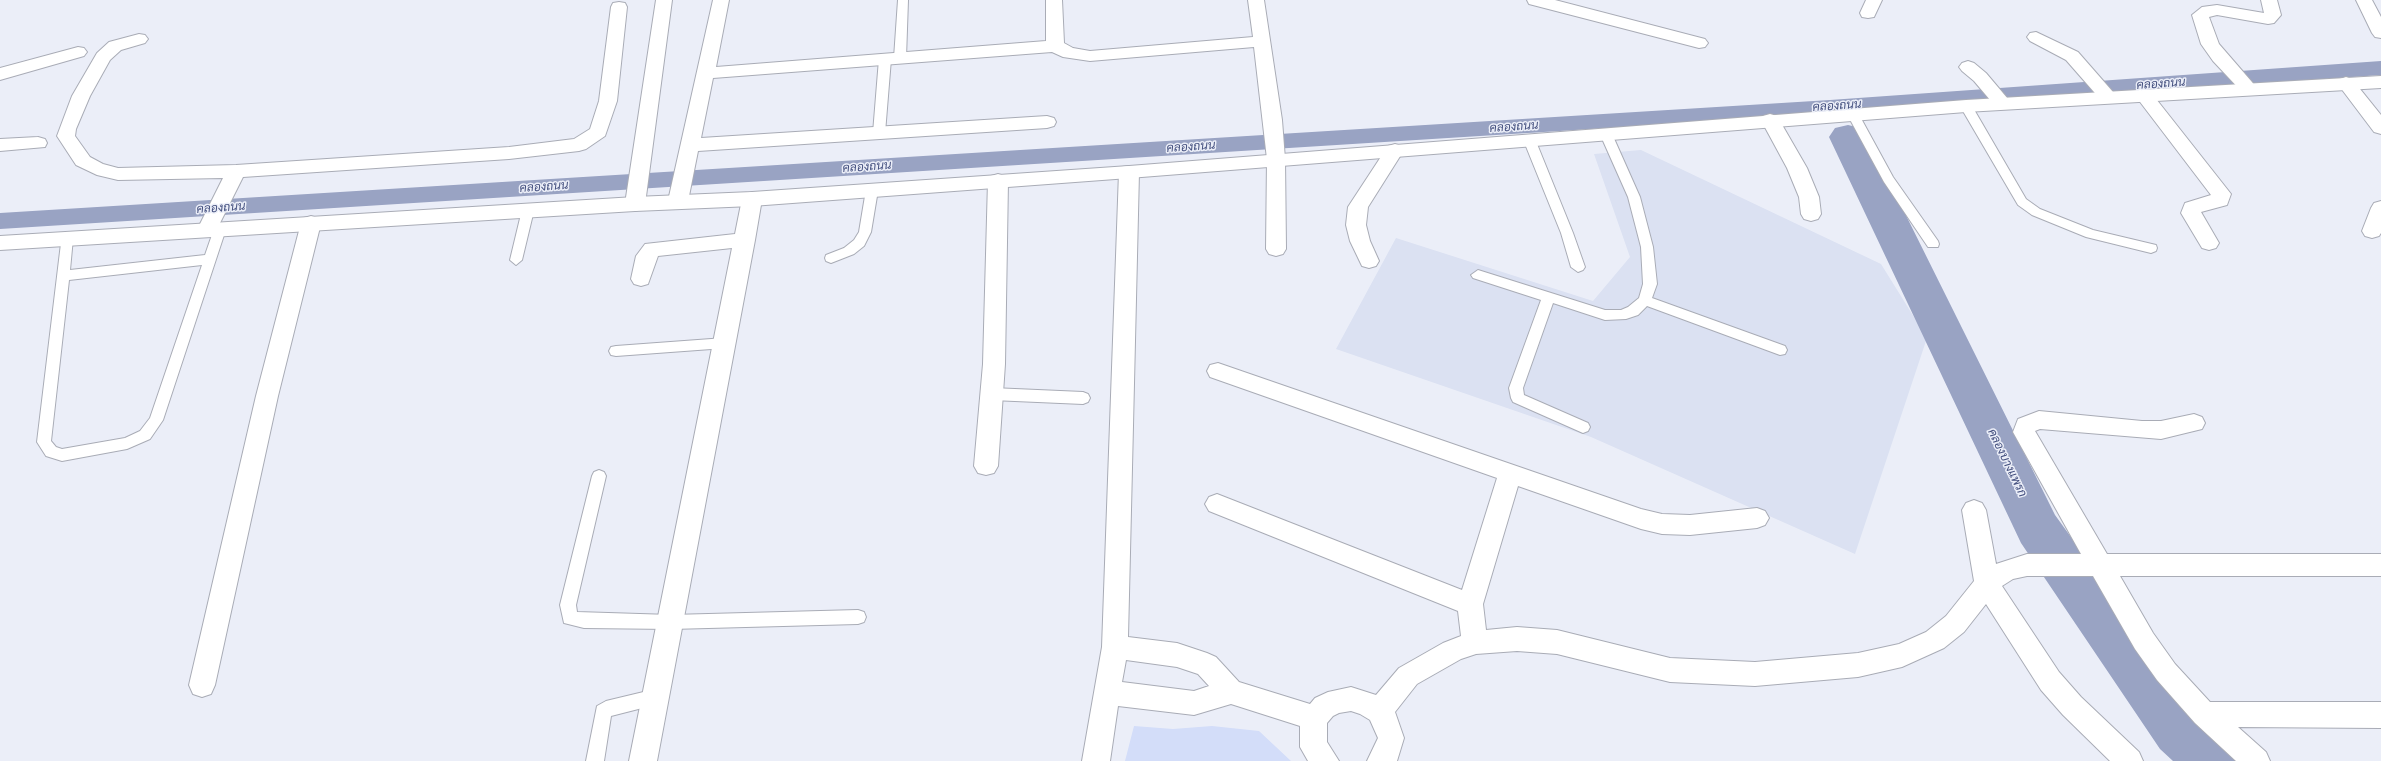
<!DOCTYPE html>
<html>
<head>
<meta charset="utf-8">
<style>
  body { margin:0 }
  canvas { display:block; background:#ebeef8 }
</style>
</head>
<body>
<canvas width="2381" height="761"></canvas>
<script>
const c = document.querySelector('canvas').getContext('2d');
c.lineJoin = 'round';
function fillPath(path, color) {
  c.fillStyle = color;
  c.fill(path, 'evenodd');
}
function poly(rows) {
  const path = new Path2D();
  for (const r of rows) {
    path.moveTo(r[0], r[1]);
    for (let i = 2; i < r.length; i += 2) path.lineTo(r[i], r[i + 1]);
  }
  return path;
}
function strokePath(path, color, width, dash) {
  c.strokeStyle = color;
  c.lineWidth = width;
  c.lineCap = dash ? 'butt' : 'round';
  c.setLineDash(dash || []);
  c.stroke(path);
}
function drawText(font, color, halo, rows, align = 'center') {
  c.font = font + ' "Noto Sans",Sarabun,sans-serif';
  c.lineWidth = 3;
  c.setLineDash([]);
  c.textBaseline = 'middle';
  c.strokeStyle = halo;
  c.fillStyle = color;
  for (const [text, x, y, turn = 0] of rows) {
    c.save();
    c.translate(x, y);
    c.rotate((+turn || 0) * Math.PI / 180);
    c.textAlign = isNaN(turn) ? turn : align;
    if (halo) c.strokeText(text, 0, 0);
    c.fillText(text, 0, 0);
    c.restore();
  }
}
fillPath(poly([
  [1641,150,1881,264,1927,338,1855,554,1591,437,1336,349,1396,238,1593,301,1630,257,1594,154]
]), '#dbe1f2');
fillPath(poly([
  [1134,726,1173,729,1212,726,1259,731,1291,761,1125,761]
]), '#d3ddf9');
fillPath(poly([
  [2381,61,2381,75,1830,114,0,229,0,213,1830,100,2381,61]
]), '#99a3c3');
fillPath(poly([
  [1848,125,1861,128,1867,137,2055,515,2198,713,2230,742,2238,761,2173,761,2160,749,2021,543,1829,137,1835,128,1848,125]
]), '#99a3c3');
const service = poly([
  [898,0,908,0,906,58,900,61,894,58,898,0],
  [885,56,891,59,885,133,879,137,873,133,879,59,885,56],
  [1966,102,1972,106,2026,199,2040,209,2093,230,2156,245,2157,248,2156,251,2151,253,2086,237,2032,215,2018,205,1960,106,1966,102],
  [1853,110,1857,111,1893,177,1938,241,1939,244,1938,247,1928,247,1884,182,1847,114,1853,110],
  [1606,130,1612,134,1640,197,1653,247,1657,284,1652,298,1785,346,1787,350,1785,354,1780,355,1647,306,1638,315,1626,319,1605,320,1553,303,1523,388,1524,395,1588,423,1590,427,1588,431,1583,433,1513,402,1511,398,1509,388,1541,300,1473,278,1471,275,1478,270,1605,310,1621,310,1628,307,1639,298,1643,284,1641,247,1628,197,1600,134,1606,130],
  [1529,135,1535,139,1573,233,1585,267,1583,270,1578,272,1571,267,1561,233,1523,139,1529,135],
  [872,186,878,190,871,232,864,246,854,254,831,263,826,261,825,258,826,255,844,248,854,240,859,232,866,190,872,186],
  [528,206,534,210,522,260,516,265,510,260,522,210,528,206],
  [220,225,226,229,163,420,150,439,127,449,62,461,46,456,37,442,62,235,67,233,73,238,70,270,205,255,214,229,220,225],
  [202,265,150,418,140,431,125,438,62,449,56,447,51,441,69,280,202,265],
  [725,338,730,339,732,343,730,347,725,348,616,356,611,355,609,351,611,347,616,346,725,338],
  [992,388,1083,392,1088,394,1090,398,1088,402,1083,404,992,400,987,398,985,394,987,390,992,388],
  [599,470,604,472,606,476,576,605,577,612,671,615,858,610,864,612,866,617,864,622,858,624,671,629,584,628,564,623,560,605,592,476,594,472,599,470],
  [656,689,662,691,664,697,662,703,611,716,604,761,586,761,597,706,606,701,656,689]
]);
const minor = poly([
  [656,0,672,0,645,204,642,209,635,211,628,209,625,204,656,0],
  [713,0,729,0,716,67,1046,41,1046,0,1062,0,1064,43,1073,48,1090,51,1253,37,1248,0,1264,0,1282,120,1285,159,1286,249,1283,254,1276,256,1269,254,1266,249,1267,159,1254,47,1090,61,1063,57,1052,52,713,78,701,138,1047,116,1054,118,1056,122,1054,126,1047,128,698,151,688,201,685,206,678,208,671,206,668,201,713,0],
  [1527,0,1555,0,1705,39,1708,43,1705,47,1699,48,1529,4,1527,0],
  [1866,0,1882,0,1874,17,1868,18,1862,17,1860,13,1866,0],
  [2261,0,2277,0,2281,15,2274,23,2268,24,2217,15,2209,17,2219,44,2258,89,2255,93,2249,95,2243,93,2213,61,2201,44,2192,15,2202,7,2217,5,2264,13,2261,0],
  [2356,0,2372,0,2381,17,2381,38,2375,37,2372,33,2356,0],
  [619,2,625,3,627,7,617,101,605,136,586,149,579,151,509,159,243,177,214,235,207,237,200,235,197,230,223,178,118,180,97,175,76,165,57,136,72,96,97,53,109,42,139,34,145,35,148,39,145,43,121,50,110,60,90,96,76,129,75,136,90,157,103,164,118,168,236,165,509,147,574,139,590,129,599,101,611,7,613,3,619,2],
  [2036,32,2078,52,2113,92,2116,96,2113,100,2107,102,2101,100,2066,60,2030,41,2027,37,2030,33,2036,32],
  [78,47,84,48,87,52,84,56,0,80,0,68,78,47],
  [1968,61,1974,63,1986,73,2008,99,2011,103,2008,107,2002,109,1996,107,1974,81,1962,71,1959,67,1962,63,1968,61],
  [2346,77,2352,79,2381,115,2381,134,2374,132,2337,83,2340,79,2346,77],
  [2143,88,2149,90,2231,194,2227,205,2201,212,2219,243,2216,248,2209,250,2202,248,2181,213,2185,203,2211,195,2134,94,2137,90,2143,88],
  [1770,114,1777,116,1807,168,1819,197,1821,214,1818,219,1811,221,1804,219,1801,214,1799,197,1787,168,1761,120,1763,116,1770,114],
  [38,137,45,139,47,143,45,147,0,151,0,139,38,137],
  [1395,144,1402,146,1404,150,1368,207,1366,225,1370,241,1379,261,1376,266,1369,268,1362,266,1350,241,1346,225,1348,207,1388,146,1395,144],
  [1129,166,1136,167,1139,172,1128,637,1177,643,1207,653,1216,657,1239,682,1310,704,1315,698,1328,692,1351,687,1376,695,1399,668,1443,643,1461,636,1458,611,1209,511,1205,504,1209,497,1217,494,1462,590,1497,478,1210,377,1207,371,1210,365,1218,363,1641,509,1662,514,1690,515,1757,508,1765,511,1769,518,1765,525,1757,528,1690,535,1662,534,1641,529,1518,486,1483,604,1486,630,1517,627,1557,630,1670,658,1755,662,1858,653,1899,644,1926,632,1946,616,1974,581,1962,510,1966,503,1974,500,1982,503,1986,510,1996,564,2027,554,2081,554,2013,432,2018,419,2039,411,2142,421,2161,421,2194,414,2202,417,2205,423,2202,429,2161,439,2040,429,2035,431,2107,554,2381,554,2381,576,2120,576,2153,633,2175,664,2210,702,2381,702,2381,728,2238,727,2266,752,2270,761,2236,761,2195,723,2157,680,2135,649,2093,576,2027,576,2013,579,2002,586,2059,672,2081,697,2139,752,2143,761,2110,761,2063,715,2041,690,1986,604,1964,632,1944,648,1902,667,1858,677,1755,686,1670,682,1557,654,1517,651,1476,654,1461,659,1417,684,1395,712,1404,738,1397,761,1367,761,1378,738,1370,720,1360,714,1351,711,1339,713,1333,716,1327,723,1327,742,1339,761,1308,761,1300,747,1300,726,1231,704,1194,715,1118,706,1110,761,1082,761,1102,647,1119,172,1122,167,1129,166],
  [1126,660,1177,667,1198,674,1209,686,1194,691,1122,682,1126,660],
  [998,174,1005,176,1008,181,1005,364,998,466,994,473,986,475,978,473,974,466,983,364,988,181,991,176,998,174],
  [752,192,759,194,762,199,755,240,657,761,629,761,732,248,658,256,648,284,641,286,634,284,631,279,636,256,645,244,735,234,742,199,745,194,752,192],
  [2381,201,2381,233,2379,236,2372,238,2365,236,2362,231,2371,208,2374,203,2381,201],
  [311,216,318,218,321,223,278,396,215,685,211,694,202,697,193,694,189,685,256,396,301,223,304,218,311,216]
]);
const tertiary = poly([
  [2381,76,2381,88,1966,112,1129,178,752,206,635,211,0,250,0,236,635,197,752,192,1129,166,1966,100,2381,76]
]);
strokePath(service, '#a9acb6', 2);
strokePath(minor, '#a9acb6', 2);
strokePath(tertiary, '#a9acb6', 2);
fillPath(service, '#fff');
fillPath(minor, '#fff');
fillPath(tertiary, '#fff');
drawText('italic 12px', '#434f7e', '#ebeef8', [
  ["คลองถนน",2161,84,-4],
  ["คลองถนน",1837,106,-4],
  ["คลองถนน",1514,127,-4],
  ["คลองถนน",1191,147,-4],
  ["คลองถนน",867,167,-4],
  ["คลองถนน",544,187,-4],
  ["คลองถนน",221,208,-4],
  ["คลองบางแพรก",2007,463,64]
]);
</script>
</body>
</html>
